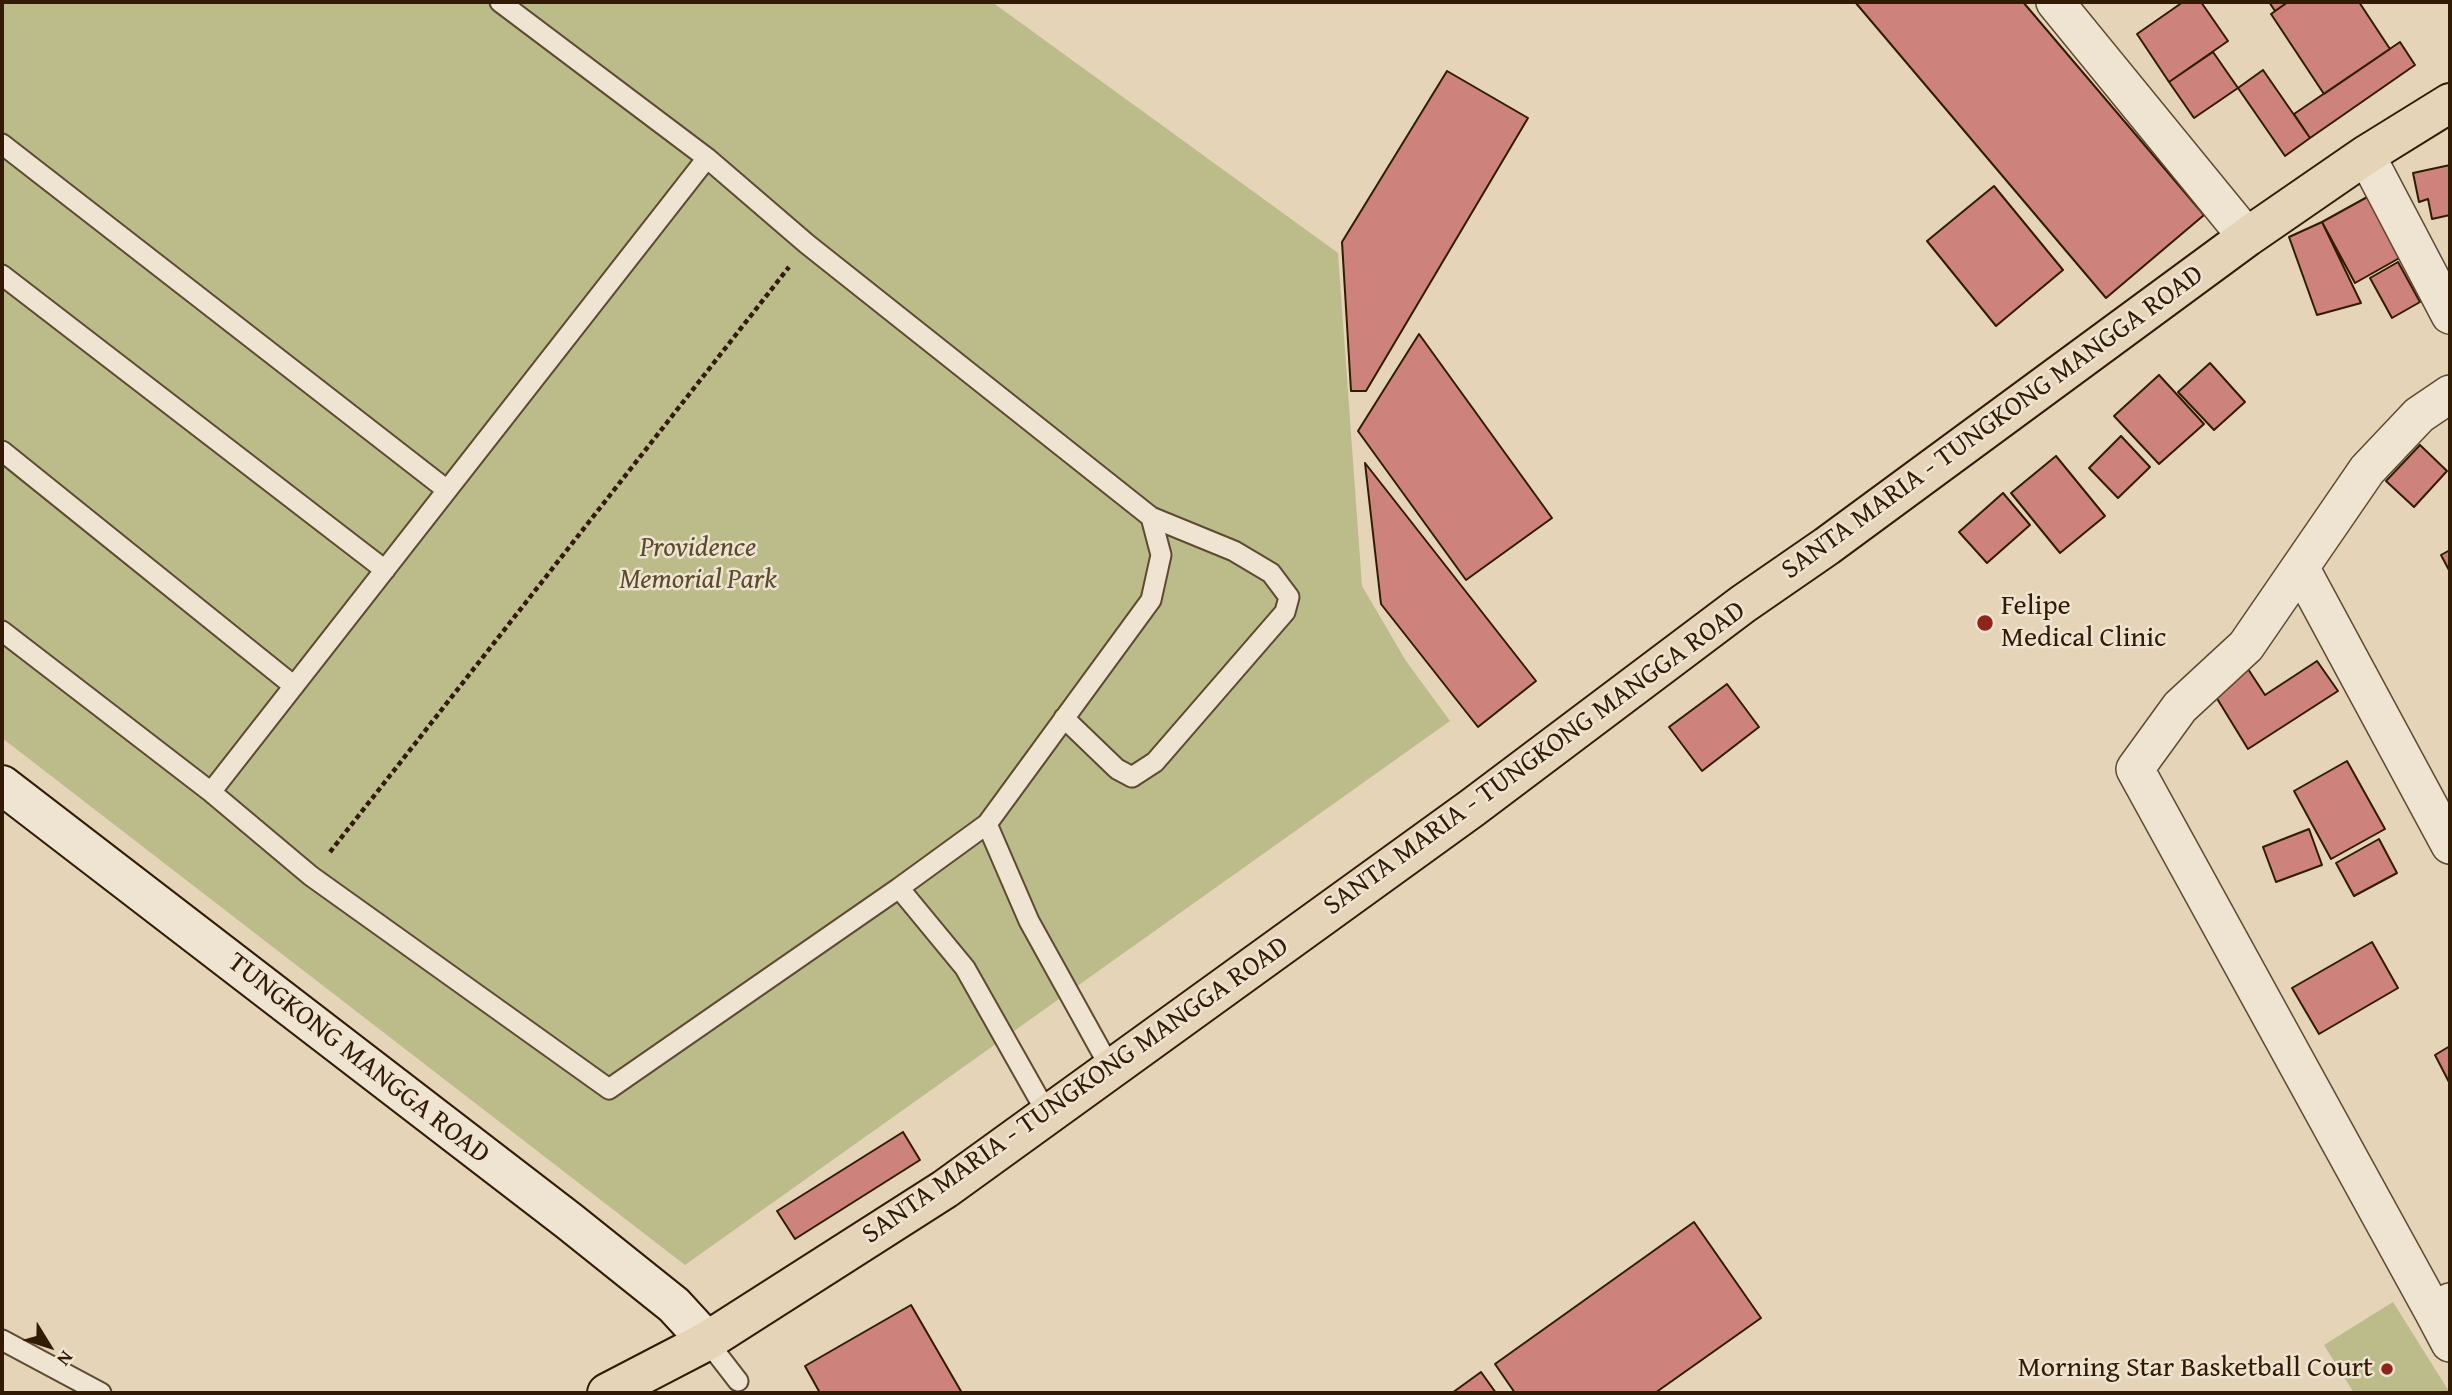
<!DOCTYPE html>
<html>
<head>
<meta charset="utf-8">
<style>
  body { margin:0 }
  #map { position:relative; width:2452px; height:1395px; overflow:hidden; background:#e6d4b8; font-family:"Gentium Book Plus",serif }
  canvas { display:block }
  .frame { position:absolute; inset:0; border:4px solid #311b04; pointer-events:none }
  .north { position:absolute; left:14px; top:1311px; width:70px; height:70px; -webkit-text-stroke:5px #efe3d1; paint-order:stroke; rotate:128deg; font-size:19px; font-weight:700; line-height:28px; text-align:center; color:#311b04 }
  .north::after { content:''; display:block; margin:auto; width:24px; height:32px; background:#311b04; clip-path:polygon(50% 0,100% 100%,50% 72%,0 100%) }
</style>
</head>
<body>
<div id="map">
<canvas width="2452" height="1395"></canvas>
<div class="frame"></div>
<div class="north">N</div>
</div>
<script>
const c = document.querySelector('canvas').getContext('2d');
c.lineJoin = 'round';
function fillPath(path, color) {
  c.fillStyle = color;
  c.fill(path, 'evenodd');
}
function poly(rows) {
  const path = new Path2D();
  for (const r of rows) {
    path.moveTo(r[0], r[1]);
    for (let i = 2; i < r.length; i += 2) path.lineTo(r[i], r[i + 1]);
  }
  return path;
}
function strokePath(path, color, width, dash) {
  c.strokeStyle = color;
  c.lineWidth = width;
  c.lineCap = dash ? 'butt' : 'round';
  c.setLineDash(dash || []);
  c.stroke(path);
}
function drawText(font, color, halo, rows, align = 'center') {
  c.font = font + ' "Gentium Book Plus",serif';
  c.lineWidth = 5;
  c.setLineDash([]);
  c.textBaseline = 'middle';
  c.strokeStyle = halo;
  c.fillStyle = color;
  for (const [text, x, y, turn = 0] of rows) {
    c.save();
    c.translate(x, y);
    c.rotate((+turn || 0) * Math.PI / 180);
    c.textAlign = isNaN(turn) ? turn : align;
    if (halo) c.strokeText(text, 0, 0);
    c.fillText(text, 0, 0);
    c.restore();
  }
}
fillPath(poly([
  [2,2,992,2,1338,253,1362,586,1406,661,1450,721,685,1265,2,738],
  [2393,1302,2450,1393,2354,1393,2324,1345]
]), '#bcbb8a');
const building = poly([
  [1855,2,2023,2,2204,215,2106,298,1855,2],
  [2183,2,2201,2,2228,41,2169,82,2137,34,2183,2],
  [2269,2,2288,2,2275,11,2269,2],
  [2288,2,2359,2,2390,49,2324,94,2271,14,2288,2],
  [2400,42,2415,65,2310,138,2294,114,2400,42],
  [2213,52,2238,88,2194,118,2169,82,2213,52],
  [2263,70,2310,138,2285,156,2238,88,2263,70],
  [1447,71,1528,118,1366,391,1351,391,1342,242,1447,71],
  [2450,165,2450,215,2432,219,2428,199,2419,202,2413,173,2450,165],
  [1994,186,2063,270,1996,326,1927,241,1994,186],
  [2369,196,2403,256,2355,283,2322,222,2369,196],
  [2322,222,2361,303,2317,315,2289,237,2322,222],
  [2398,262,2420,302,2392,318,2370,278,2398,262],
  [1419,334,1552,518,1466,580,1358,431,1419,334],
  [2210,363,2245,402,2214,430,2178,392,2210,363],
  [2159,375,2204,424,2159,464,2114,416,2159,375],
  [2121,436,2150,467,2118,498,2089,468,2121,436],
  [2420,445,2447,471,2414,507,2386,481,2420,445],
  [2056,456,2105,516,2060,553,2011,493,2056,456],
  [1365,463,1536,681,1478,727,1381,604,1365,463],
  [2003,493,2030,525,1987,563,1959,532,2003,493],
  [2450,550,2450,572,2441,555,2450,550],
  [2317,661,2338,691,2248,749,2213,692,2248,669,2265,695,2317,661],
  [1727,684,1759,727,1702,771,1669,727,1727,684],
  [2347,761,2385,829,2331,859,2294,791,2347,761],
  [2309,829,2322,865,2276,882,2263,847,2309,829],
  [2379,839,2397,873,2354,896,2336,863,2379,839],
  [2372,942,2398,988,2319,1034,2292,988,2372,942],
  [2450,1046,2450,1084,2435,1055,2450,1046],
  [903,1132,920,1160,795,1239,777,1211,903,1132],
  [1694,1222,1761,1318,1655,1393,1515,1393,1495,1364,1694,1222],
  [911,1305,962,1393,820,1393,805,1366,911,1305],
  [1481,1372,1496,1393,1452,1393,1481,1372]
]);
fillPath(building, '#cd827b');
strokePath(building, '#311b04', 2);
const lane = poly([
  [500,2,707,158,807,244,1151,517,1234,551,1271,573,1289,597,1285,612,1155,762,1132,777,1117,769,1064,718],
  [2,144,447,490],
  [2,275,385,570],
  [2,451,294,686],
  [2,631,211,792,311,876,609,1089,899,888,987,824,1151,600,1161,555,1151,517],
  [211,792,707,158],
  [987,824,1029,921,1111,1069],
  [899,888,965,968,1048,1115],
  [2,1340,101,1393],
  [707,1341,738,1381]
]);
const street = poly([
  [2055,2,2247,237],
  [2366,155,2450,315],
  [2301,569,2450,845],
  [2450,1302,2433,1311,2450,1343],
  [2433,1311,2135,769,2180,707,2246,646,2367,470,2419,415,2450,394]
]);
const secondary = poly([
  [2,785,569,1221,674,1305,707,1341]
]);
const primary = poly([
  [607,1393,707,1341,945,1189,1472,808,1743,604,1827,546,2247,237,2366,155,2450,103]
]);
strokePath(lane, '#5e4931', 23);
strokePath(street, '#5e4931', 40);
strokePath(secondary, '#311b04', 42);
strokePath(primary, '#311b04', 42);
strokePath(poly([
  [330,852,789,267]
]), '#311b04', 4.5, [5, 3.5]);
strokePath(lane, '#efe3d1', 19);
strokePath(street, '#efe3d1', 37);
strokePath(secondary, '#efe3d1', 38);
strokePath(primary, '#e6d4b8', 38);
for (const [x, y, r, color] of [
  [1985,623,9,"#8f2418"],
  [2387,1369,7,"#8f2418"]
]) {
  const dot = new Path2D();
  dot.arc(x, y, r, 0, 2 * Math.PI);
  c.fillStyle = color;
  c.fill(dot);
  strokePath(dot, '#efe3d1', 2.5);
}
drawText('28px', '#311b04', '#efe3d1', [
  ["SANTA MARIA - TUNGKONG MANGGA ROAD",1993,423,-36],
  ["SANTA MARIA - TUNGKONG MANGGA ROAD",1535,759,-36],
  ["TUNGKONG MANGGA ROAD",358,1059,38],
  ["SANTA MARIA - TUNGKONG MANGGA ROAD",1076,1091,-35]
]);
drawText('italic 28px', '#5b4b2c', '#efe3d1', [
  ["Providence",698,549],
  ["Memorial Park",698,581]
]);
drawText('28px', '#311b04', '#efe3d1', [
  ["Felipe",2001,607],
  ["Medical Clinic",2001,639],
  ["Morning Star Basketball Court",2373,1369,"right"]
], 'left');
</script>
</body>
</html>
